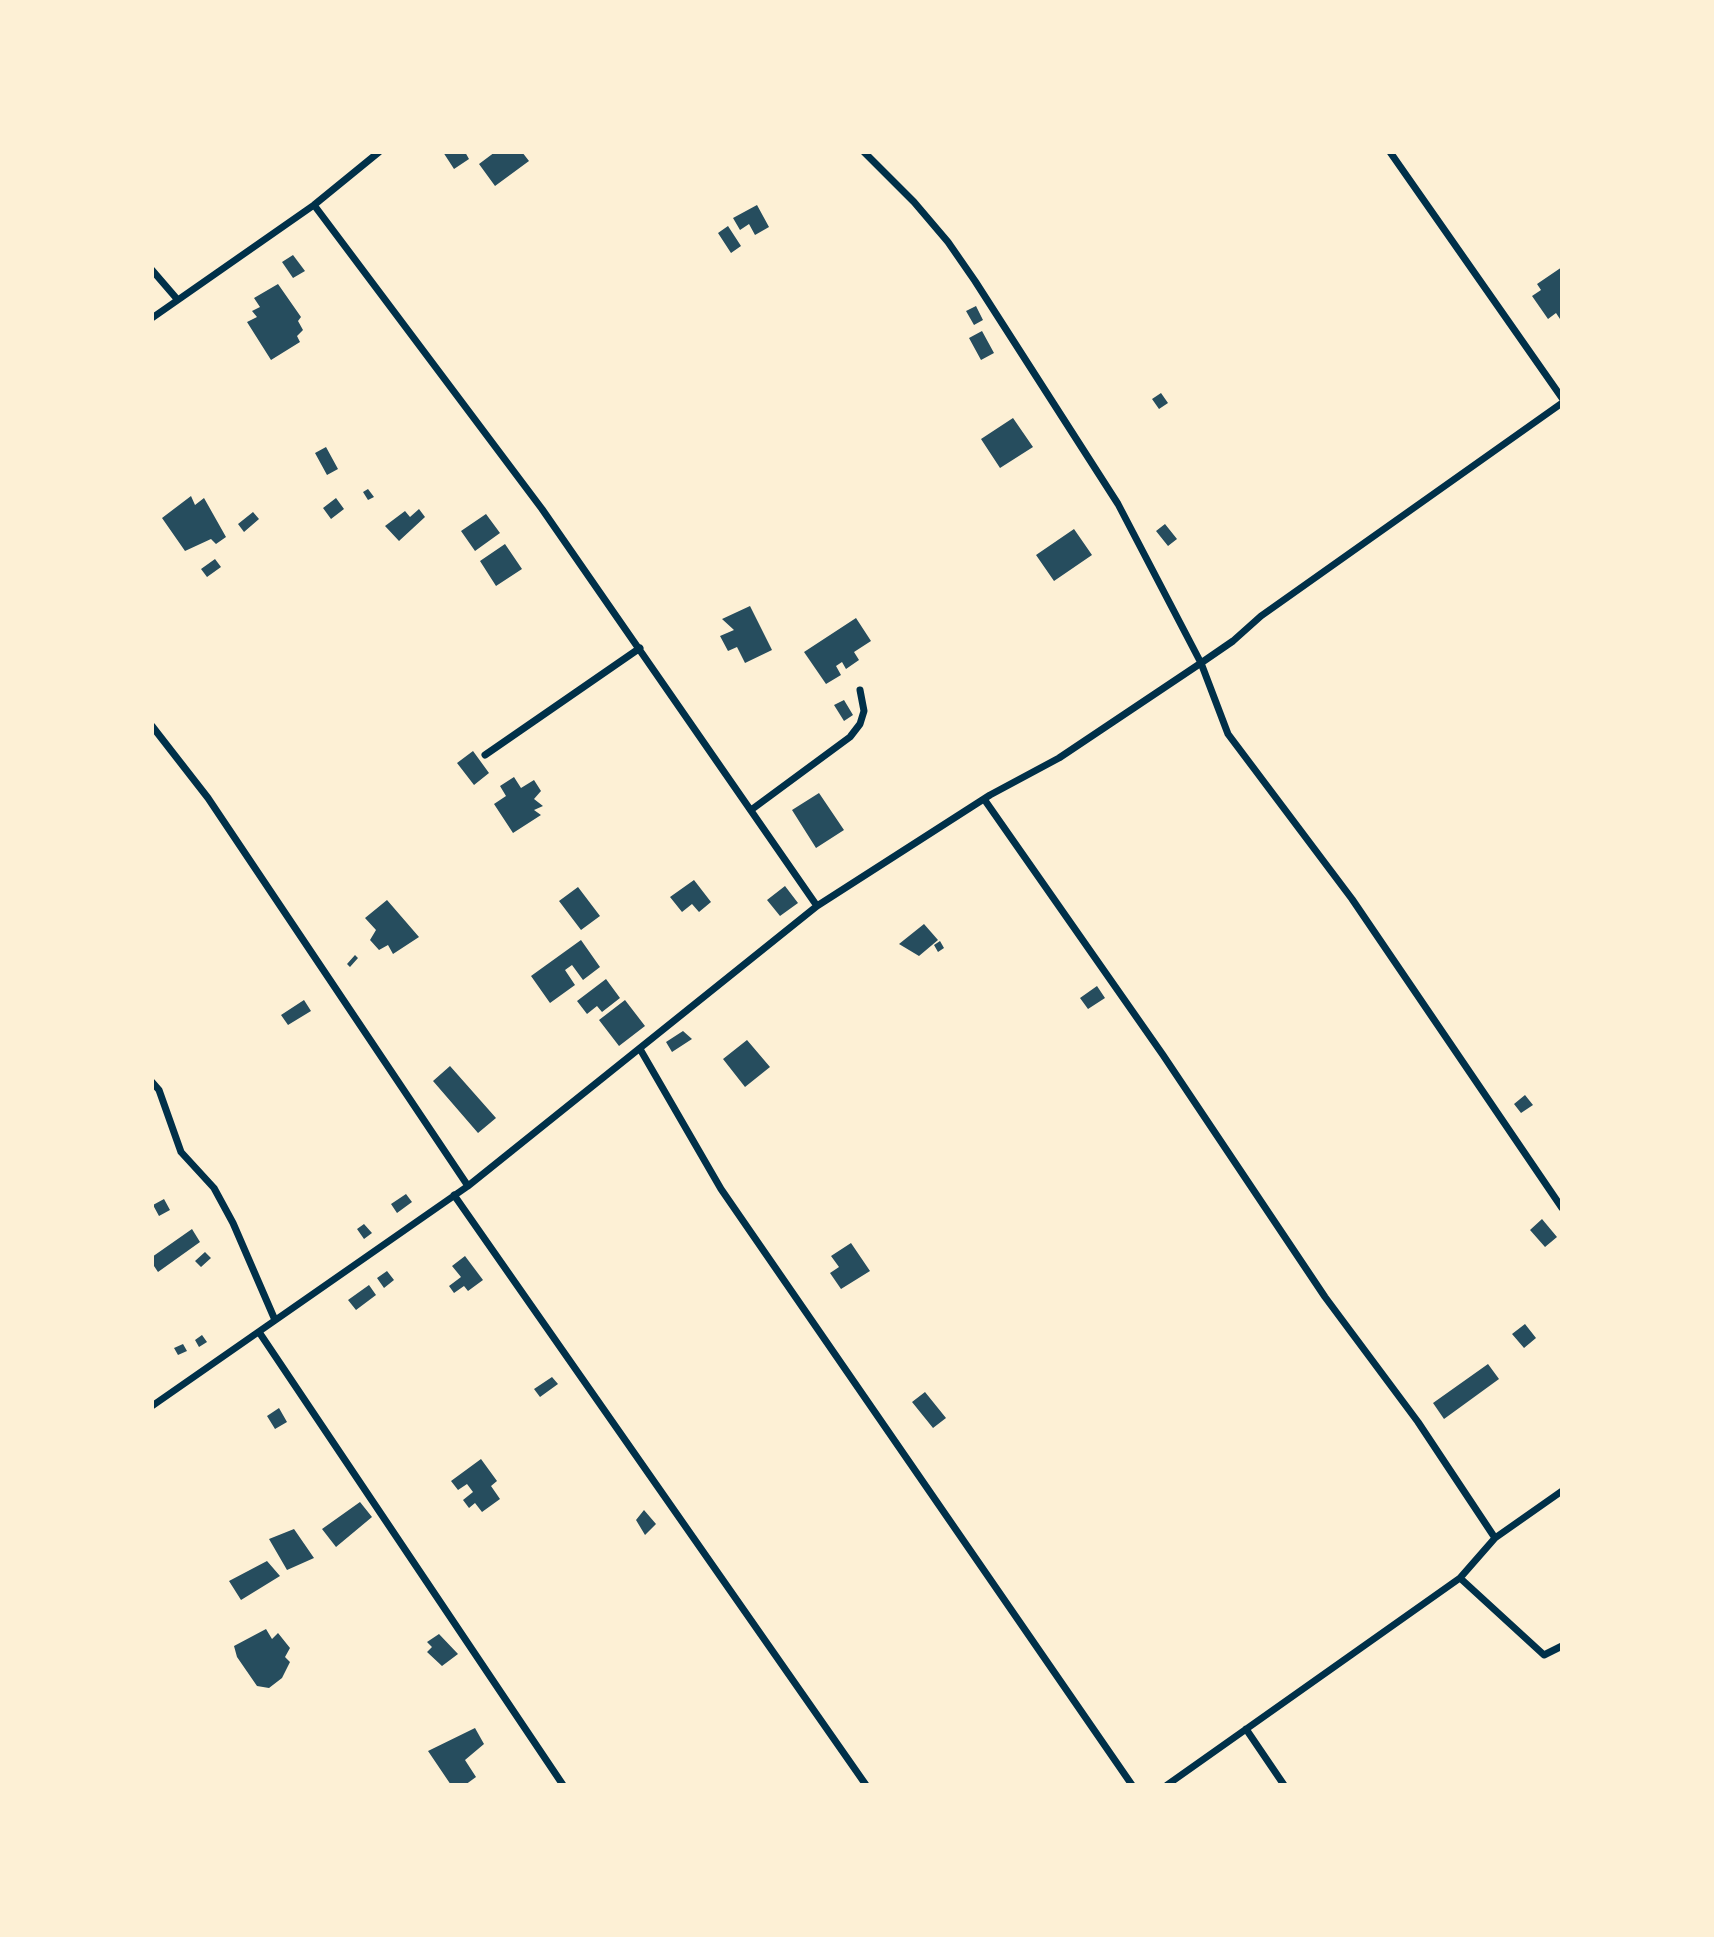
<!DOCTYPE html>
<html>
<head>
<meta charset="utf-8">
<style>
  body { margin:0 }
  #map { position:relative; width:1714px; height:1937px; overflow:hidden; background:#fdf0d5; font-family:Ubuntu,sans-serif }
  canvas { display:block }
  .frame { position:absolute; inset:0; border:154px solid #fdf0d5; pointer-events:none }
</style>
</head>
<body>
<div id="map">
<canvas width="1714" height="1937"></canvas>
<div class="frame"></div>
</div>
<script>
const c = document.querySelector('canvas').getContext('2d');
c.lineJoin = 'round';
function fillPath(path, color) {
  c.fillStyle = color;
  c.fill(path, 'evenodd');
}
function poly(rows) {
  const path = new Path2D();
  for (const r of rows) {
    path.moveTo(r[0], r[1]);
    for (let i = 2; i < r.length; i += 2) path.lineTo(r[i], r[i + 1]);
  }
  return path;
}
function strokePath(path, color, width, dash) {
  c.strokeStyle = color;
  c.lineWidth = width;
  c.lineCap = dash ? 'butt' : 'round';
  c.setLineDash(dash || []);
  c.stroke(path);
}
fillPath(poly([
  [443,152,465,152,469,159,454,169],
  [495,152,522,152,529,161,495,186,479,164],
  [757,205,769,227,755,235,749,224,740,230,733,218],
  [728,226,741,246,731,253,718,233],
  [293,255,305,271,293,278,282,262],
  [1562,267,1562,322,1556,313,1548,319,1532,296,1541,290,1537,284],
  [278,284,301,317,298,321,303,330,297,336,300,342,271,360,247,322,257,317,252,311,260,307,254,298],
  [976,306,983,320,974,325,966,311],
  [982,331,994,353,981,360,969,338],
  [1161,393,1168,403,1159,409,1152,399],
  [1013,418,1033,447,1000,468,981,439],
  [326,447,338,469,327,475,315,453],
  [368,489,374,497,368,500,363,492],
  [191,496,195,505,204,498,226,537,216,544,211,539,185,551,162,518],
  [336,498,344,509,331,519,323,508],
  [419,509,425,517,399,541,385,526,405,511,410,517],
  [253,512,259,519,244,532,238,524],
  [486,514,500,533,475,551,461,531],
  [1165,524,1177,539,1168,546,1156,531],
  [1074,529,1092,555,1054,581,1036,555],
  [505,544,522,569,496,586,480,561],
  [215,559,221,567,207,577,201,569],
  [750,606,772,650,745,663,737,647,728,651,720,636,734,630,722,619],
  [856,618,871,641,854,652,859,660,846,669,842,662,836,666,841,675,826,684,804,652],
  [844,700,853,715,844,721,834,705],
  [473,751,489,773,474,785,457,763],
  [514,777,521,788,534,780,541,791,534,799,543,806,534,810,541,815,513,833,494,804,506,796,500,786],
  [819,793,844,830,816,848,792,810],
  [694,880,711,902,699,912,692,904,682,912,670,897],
  [785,886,798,903,780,916,767,900],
  [578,887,600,916,581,930,559,901],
  [387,900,419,937,393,954,388,945,379,950,370,940,376,930,365,918],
  [924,924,938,940,919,956,899,944],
  [581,940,600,967,583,980,572,965,565,970,575,985,550,1003,531,976],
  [940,941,944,948,938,952,934,945],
  [355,955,358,958,350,967,347,964],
  [606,979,620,998,602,1012,597,1006,587,1014,577,1001],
  [1097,986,1105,998,1088,1009,1080,998],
  [304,1000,311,1011,288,1025,281,1015],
  [625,1000,645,1026,619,1046,599,1020],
  [683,1031,692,1039,672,1052,666,1042],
  [747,1040,770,1067,745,1087,723,1059],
  [450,1066,496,1118,478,1133,433,1081],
  [1525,1095,1533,1105,1521,1113,1514,1104],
  [406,1194,412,1202,397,1213,391,1204],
  [164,1199,170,1210,159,1216,153,1205],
  [1542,1219,1557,1237,1545,1247,1530,1230],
  [364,1224,372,1233,364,1239,357,1229],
  [192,1229,200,1242,158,1272,152,1263,152,1257],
  [851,1243,870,1271,841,1289,830,1273,839,1267,831,1256],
  [205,1252,211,1258,201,1267,195,1261],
  [465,1256,483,1280,468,1291,464,1286,454,1293,449,1286,461,1277,452,1266],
  [387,1271,394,1280,384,1288,377,1278],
  [369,1285,376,1295,356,1310,348,1300],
  [1525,1324,1536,1338,1524,1348,1512,1334],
  [202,1335,207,1342,199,1347,195,1340],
  [183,1344,187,1351,178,1355,174,1348],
  [1488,1364,1499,1379,1444,1419,1433,1403],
  [552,1377,558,1384,540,1397,534,1389],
  [925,1392,946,1418,933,1428,912,1402],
  [279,1408,287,1422,275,1429,267,1416],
  [481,1459,497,1481,491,1486,500,1499,482,1512,475,1503,469,1508,463,1500,473,1492,467,1484,458,1490,451,1481],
  [360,1502,372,1517,336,1547,322,1529],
  [644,1510,656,1524,645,1535,636,1520],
  [294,1529,314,1558,287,1570,269,1539],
  [267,1561,280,1576,241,1600,229,1581],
  [266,1629,272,1639,278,1633,290,1648,285,1657,290,1662,282,1678,269,1688,257,1686,237,1657,234,1646],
  [439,1634,458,1654,442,1666,427,1652,432,1647,427,1642],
  [475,1728,484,1744,465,1760,476,1777,465,1785,451,1785,428,1751]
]), '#264d5e');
strokePath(poly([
  [864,152,914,202,948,242,975,281,1118,504,1201,663,1228,734,1352,899,1562,1208],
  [1390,152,1562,398],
  [314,205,542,509,817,906],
  [152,270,177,299],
  [152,318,314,205,379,152],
  [152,726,208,798,468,1186],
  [485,755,640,648],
  [984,799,1163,1055,1325,1297,1418,1422,1495,1538],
  [751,810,850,737,860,724,864,711,860,690],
  [640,1049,721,1189,1132,1785],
  [152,1082,159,1090,181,1152,214,1188,233,1223,275,1320],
  [454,1195,866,1785],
  [259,1332,563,1785],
  [152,1406,468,1186,817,906,990,795,1059,758,1201,663,1233,641,1261,616,1562,403],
  [1460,1578,1544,1655,1562,1646],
  [1246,1729,1284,1785],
  [1167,1785,1460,1578,1495,1538,1562,1491]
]), '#003049', 7);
</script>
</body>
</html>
